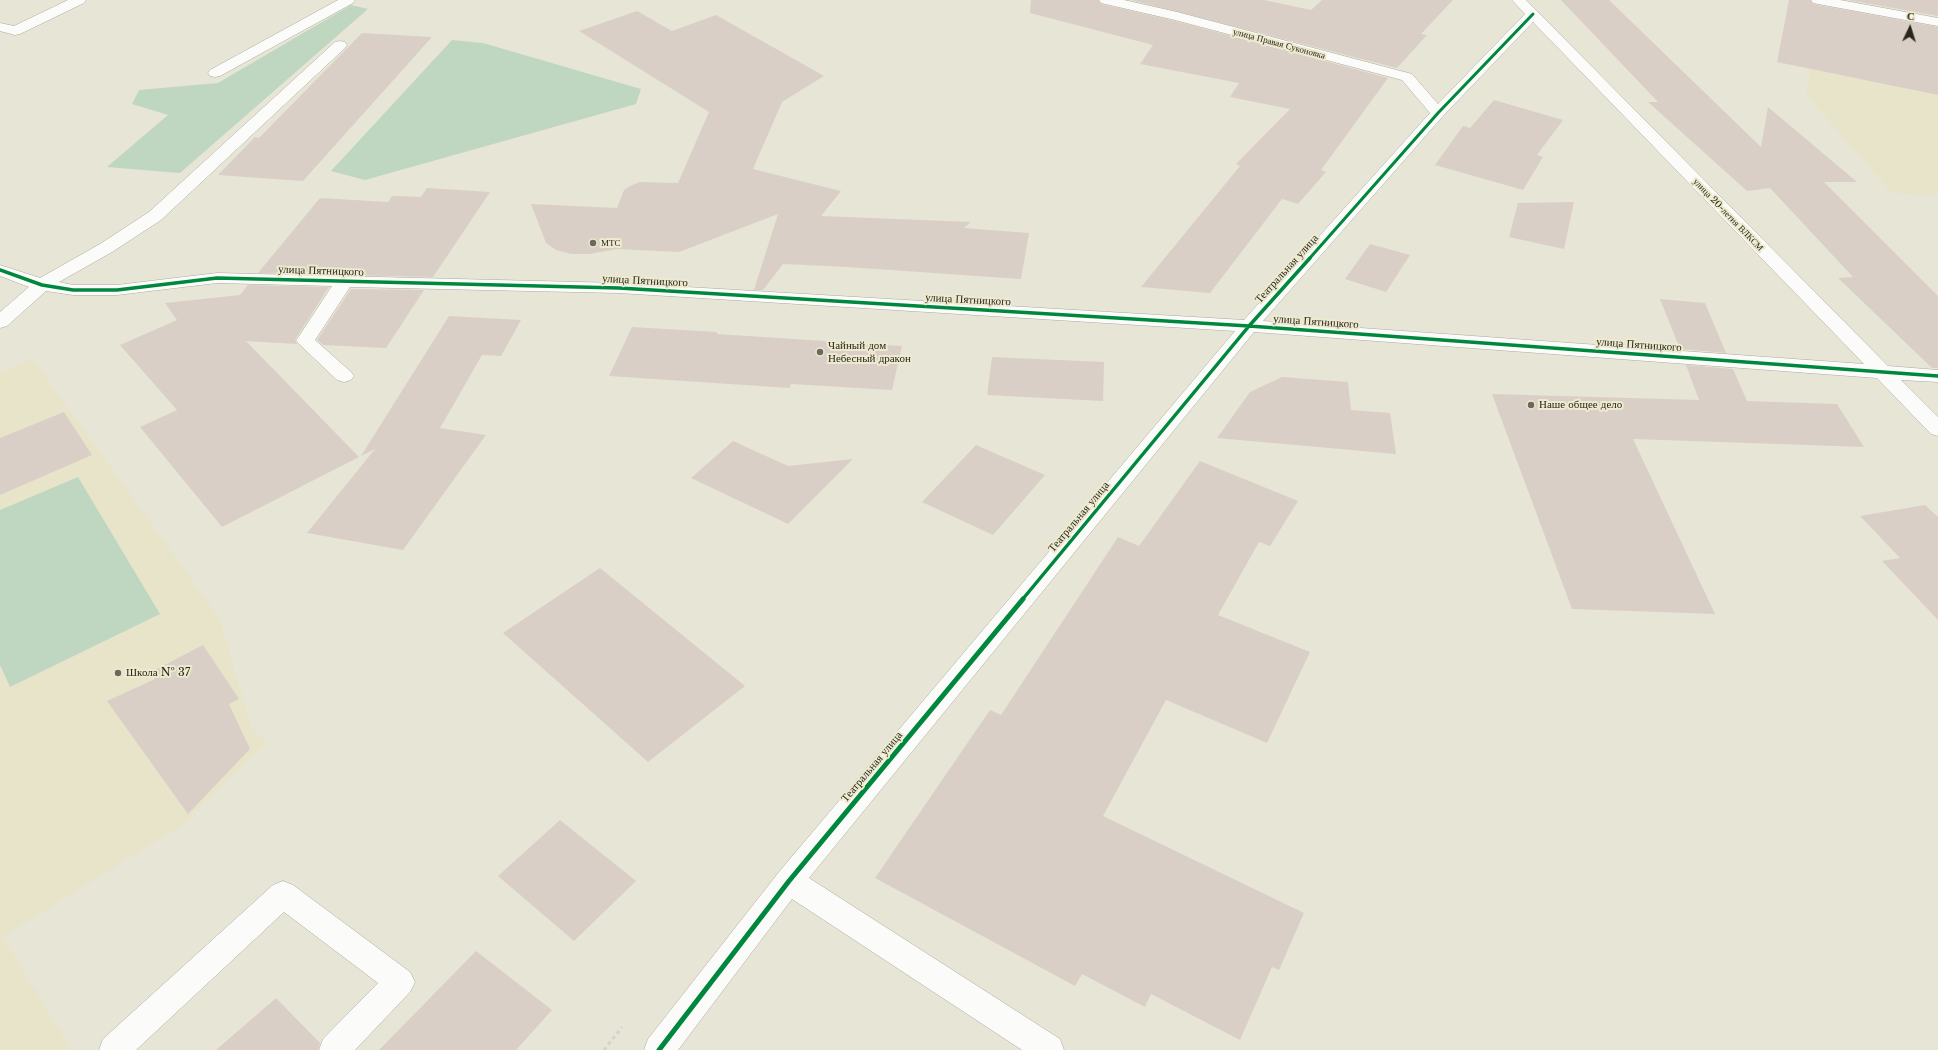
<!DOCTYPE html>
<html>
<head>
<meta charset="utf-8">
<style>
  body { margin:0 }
  #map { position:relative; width:1938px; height:1050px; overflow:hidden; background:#e7e5d6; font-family:"Libre Baskerville",serif }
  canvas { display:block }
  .north { position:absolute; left:1890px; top:8px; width:40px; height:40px; -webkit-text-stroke:3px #eeeacf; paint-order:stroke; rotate:4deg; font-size:11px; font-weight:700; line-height:16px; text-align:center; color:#28261c }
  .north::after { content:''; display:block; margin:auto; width:14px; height:18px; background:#28261c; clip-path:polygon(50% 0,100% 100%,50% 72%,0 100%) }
</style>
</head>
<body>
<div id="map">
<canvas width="1938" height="1050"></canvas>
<div class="north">С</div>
</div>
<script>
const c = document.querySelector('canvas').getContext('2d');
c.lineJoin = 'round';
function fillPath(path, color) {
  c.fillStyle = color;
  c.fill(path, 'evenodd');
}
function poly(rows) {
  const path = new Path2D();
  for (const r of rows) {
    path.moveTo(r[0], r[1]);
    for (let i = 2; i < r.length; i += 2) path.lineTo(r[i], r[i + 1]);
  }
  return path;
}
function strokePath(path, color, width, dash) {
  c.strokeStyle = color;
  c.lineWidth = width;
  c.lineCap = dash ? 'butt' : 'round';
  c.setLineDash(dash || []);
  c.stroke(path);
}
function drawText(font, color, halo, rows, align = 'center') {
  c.font = font + ' "Libre Baskerville",serif';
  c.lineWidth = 4;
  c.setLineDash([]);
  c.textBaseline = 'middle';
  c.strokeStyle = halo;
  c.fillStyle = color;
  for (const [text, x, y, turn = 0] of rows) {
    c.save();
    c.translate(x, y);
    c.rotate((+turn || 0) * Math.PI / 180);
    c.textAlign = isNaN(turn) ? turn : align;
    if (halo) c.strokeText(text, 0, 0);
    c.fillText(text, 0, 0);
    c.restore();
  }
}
fillPath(poly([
  [1820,14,1938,37,1938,196,1892,193,1806,95],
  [33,359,220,619,251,727,267,743,182,825,3,937,72,1050,0,1050,0,372]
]), '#e8e4ca');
fillPath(poly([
  [351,5,368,9,180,173,107,167,168,115,132,104,139,90,218,83],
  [452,40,483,43,641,89,636,104,365,180,331,171],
  [78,477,160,614,10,687,0,665,0,510]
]), '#bfd7c0');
fillPath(poly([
  [1031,0,1098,0,1101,4,1175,21,1388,78,1321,170,1326,172,1298,204,1282,199,1210,293,1141,287,1240,166,1236,164,1290,109,1230,97,1239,83,1140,64,1153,45,1030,13],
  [1131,0,1264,0,1311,10,1322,0,1453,0,1421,34,1427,35,1397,68],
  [1561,0,1609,0,1761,147,1768,107,1857,182,1824,182,1938,296,1938,368,1932,368,1838,278,1853,277,1770,188,1747,191,1648,102,1658,102],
  [1789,0,1810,0,1813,4,1938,27,1938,95,1777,62],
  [1848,0,1938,0,1938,16],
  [637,11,672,31,716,15,824,76,782,102,753,169,841,191,821,216,971,222,964,228,1029,233,1021,279,847,267,783,264,763,290,754,290,778,214,679,252,617,249,589,254,571,254,556,250,546,243,531,204,617,208,624,190,632,185,640,182,678,183,709,112,579,31],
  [362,33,432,37,303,181,218,175,255,137,259,138],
  [1494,100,1563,120,1537,155,1543,157,1523,190,1435,165,1463,126,1470,128],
  [427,188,490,192,433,277,258,273,320,198,388,202,392,196,421,197],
  [1574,202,1564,249,1509,237,1518,203],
  [1370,244,1410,255,1386,292,1345,279],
  [248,285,329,287,295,340,297,344,246,341,359,457,222,527,140,427,177,410,120,345,177,320,165,303,240,295],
  [351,289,424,290,386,348,323,345,317,340],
  [1660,299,1705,303,1726,353,1680,349],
  [449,316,521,320,501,356,482,355,440,428,486,435,403,550,307,533,375,449,361,456],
  [632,327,717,332,717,334,902,346,892,390,791,384,790,388,609,376],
  [992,357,1104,362,1103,401,987,395],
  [1686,365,1733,369,1747,401,1837,404,1864,447,1633,439,1715,614,1572,609,1492,394,1699,400],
  [1282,377,1348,382,1351,410,1390,413,1396,454,1217,438,1250,392],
  [64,412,92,455,0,495,0,438],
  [733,441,788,466,853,459,788,524,691,478],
  [976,445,1045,475,993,535,922,502],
  [1200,461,1298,501,1270,546,1259,542,1218,615,1310,652,1267,743,1166,700,1103,816,1304,913,1279,970,1272,967,1240,1040,1151,994,1145,1007,1082,974,1075,986,875,878,990,710,1001,715,1118,537,1139,546],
  [1925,505,1938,517,1938,620,1882,561,1900,558,1860,516],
  [600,568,745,686,648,762,503,633],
  [203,645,239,699,229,704,250,749,188,814,107,701,155,679,151,672],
  [560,820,636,881,574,941,498,876],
  [476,951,552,1010,516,1050,379,1050],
  [276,998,320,1043,318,1050,216,1050]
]), '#dacfc6');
const minor = poly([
  [68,0,86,0,84,3,20,34,15,35,0,31,0,23,14,26,68,0],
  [338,0,355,0,353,3,220,76,215,77,210,76,208,73,210,70,338,0],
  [1099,0,1124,0,1177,12,1412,74,1438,104,1525,14,1512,0,1526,0,1888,366,1938,370,1938,382,1901,380,1938,417,1938,436,1931,434,1877,378,1254,332,809,878,1060,1039,1064,1050,1022,1050,792,899,678,1050,644,1050,648,1039,779,872,1235,331,619,293,350,287,315,340,351,372,354,376,351,380,344,382,337,380,296,341,332,286,217,283,117,295,73,295,46,291,7,326,0,328,0,312,29,287,0,276,0,265,40,278,100,244,149,212,335,42,340,41,345,42,347,45,345,48,161,220,112,252,59,282,73,285,117,285,217,273,619,283,1244,320,1430,113,1402,80,1175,20,1101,3,1099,0],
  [1533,22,1864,364,1263,321,1443,116,1533,22],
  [1811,0,1840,0,1938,18,1938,26,1818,4,1813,3,1811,0],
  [283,881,293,885,410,972,415,982,410,992,355,1050,319,1050,323,1039,378,983,284,912,136,1050,99,1050,103,1039,273,885,283,881]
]);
strokePath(minor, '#acaa9e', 1);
strokePath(poly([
  [604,1050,622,1027]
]), '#d3d3cf', 3, [3.5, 3.5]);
fillPath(minor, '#fbfbf9');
strokePath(poly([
  [1309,259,1438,113,1533,14]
]), '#00873e', 3);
strokePath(poly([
  [0,270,42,285,73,290,117,290,217,278,619,288,1249,326,1938,376],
  [1022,600,1249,326,1310,258]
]), '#00873e', 3.5);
strokePath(poly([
  [659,1050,789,881,1023,599]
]), '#00873e', 5);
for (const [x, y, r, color] of [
  [593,243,4,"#6b695d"],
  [820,352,4,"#6b695d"],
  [1531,405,4,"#6b695d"],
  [118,673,4,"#6b695d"]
]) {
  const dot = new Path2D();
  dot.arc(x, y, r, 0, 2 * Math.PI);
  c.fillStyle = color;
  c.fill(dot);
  strokePath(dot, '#eeeacf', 1.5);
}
drawText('9px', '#28261c', '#eeeacf', [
  ["улица Правая Суконовка",1279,44,15],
  ["улица 20-летия ВЛКСМ",1728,215,46]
]);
drawText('9px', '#28261c', '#eeeacf', [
  ["МТС",601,243]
], 'left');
drawText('11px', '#28261c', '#eeeacf', [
  ["Театральная улица",1287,269,-48],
  ["улица Пятницкого",321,271,2],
  ["улица Пятницкого",645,281,3],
  ["улица Пятницкого",968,300,3],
  ["улица Пятницкого",1316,322,4],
  ["улица Пятницкого",1639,345,4],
  ["Театральная улица",1079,517,-50],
  ["Театральная улица",872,767,-50]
]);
drawText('11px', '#28261c', '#eeeacf', [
  ["Чайный дом",828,346],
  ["Небесный дракон",828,359],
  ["Наше общее дело",1539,405],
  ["Школа № 37",126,673]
], 'left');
</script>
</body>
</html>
